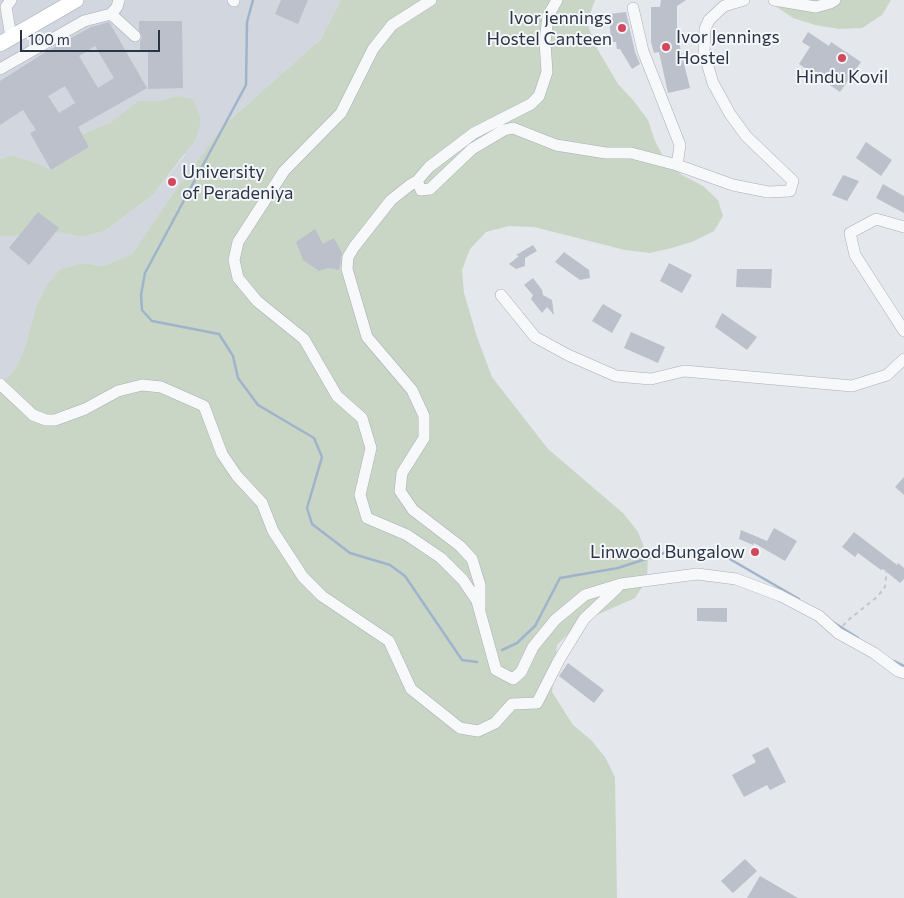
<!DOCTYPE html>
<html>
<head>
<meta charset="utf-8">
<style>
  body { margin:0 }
  #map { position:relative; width:904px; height:898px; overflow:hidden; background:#e4e7ec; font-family:Commissioner,sans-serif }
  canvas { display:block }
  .scale { position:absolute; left:20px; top:30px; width:140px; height:22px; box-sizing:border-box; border:2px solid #2b3445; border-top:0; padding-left:6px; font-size:15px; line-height:18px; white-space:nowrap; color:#2b3445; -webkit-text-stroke:4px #f4f6f9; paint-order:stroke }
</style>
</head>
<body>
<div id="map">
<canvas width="904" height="898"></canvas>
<div class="scale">100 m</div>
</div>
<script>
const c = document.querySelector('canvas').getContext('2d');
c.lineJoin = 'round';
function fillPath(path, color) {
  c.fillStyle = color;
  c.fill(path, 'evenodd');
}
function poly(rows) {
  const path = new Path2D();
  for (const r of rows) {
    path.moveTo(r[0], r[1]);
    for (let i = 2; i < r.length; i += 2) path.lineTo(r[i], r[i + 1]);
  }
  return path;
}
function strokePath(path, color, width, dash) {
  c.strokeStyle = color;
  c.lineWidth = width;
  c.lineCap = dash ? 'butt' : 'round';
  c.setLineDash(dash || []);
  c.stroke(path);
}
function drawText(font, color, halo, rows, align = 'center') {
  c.font = font + ' Commissioner,sans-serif';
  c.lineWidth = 4;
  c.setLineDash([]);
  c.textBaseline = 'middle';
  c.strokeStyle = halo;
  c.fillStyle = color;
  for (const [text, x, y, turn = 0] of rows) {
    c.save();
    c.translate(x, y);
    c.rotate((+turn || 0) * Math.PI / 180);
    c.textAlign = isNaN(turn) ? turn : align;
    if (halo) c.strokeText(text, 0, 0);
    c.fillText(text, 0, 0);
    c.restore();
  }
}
fillPath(poly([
  [0,0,341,0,321,39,224,125,171,196,132,254,103,266,83,263,60,269,46,286,36,307,24,350,14,371,1,385,0,385,0,236,16,236,38,231,61,233,83,237,105,231,153,195,185,155,177,96,158,101,138,101,111,122,82,134,89,147,51,170,39,164,11,155,0,159]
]), '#d2d6de');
fillPath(poly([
  [341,0,595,0,587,22,595,45,618,84,633,100,648,120,655,141,665,160,682,175,703,186,718,200,723,216,714,231,694,241,672,248,650,253,625,250,534,227,509,226,486,232,470,249,462,270,464,293,477,337,492,377,548,449,624,514,638,532,648,557,647,579,635,598,592,617,573,629,557,645,552,692,573,725,591,740,605,757,615,777,617,898,0,898,0,385,14,371,24,350,36,307,46,286,60,269,83,263,103,266,132,254,171,196,224,125,321,39],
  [770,0,891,0,882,15,862,28,839,29,815,25,793,18,774,5],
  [177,96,193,99,201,120,196,139,153,195,105,231,83,237,61,233,38,231,16,236,0,236,0,159,11,155,39,164,51,170,89,147,82,134,111,122,138,101,158,101]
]), '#c9d6c5');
strokePath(poly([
  [253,0,247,22,246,85,145,273,141,295,142,310,152,321,219,334,233,356,238,378,258,405,314,438,322,457,307,508,312,524,350,553,390,565,405,576,462,660,477,662],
  [833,622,858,638],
  [502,650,517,643,535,626,560,578,618,568,673,550,706,550,728,558,799,599],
  [894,661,904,666]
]), '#9fb4cc', 2.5);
fillPath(poly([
  [281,0,308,0,298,24,275,14],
  [661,0,686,0,677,6,677,35,690,88,668,93,659,52,654,53,651,42,651,7,660,7],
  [626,12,635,52,640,64,632,69,620,49,617,49,616,42,611,42,609,14],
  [139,21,182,21,183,88,148,89,148,52,140,52,140,42,142,37,139,30],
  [109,22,147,88,78,127,89,147,51,170,30,133,36,130,23,110,0,125,0,81,44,53,91,27],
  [95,46,114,78,98,88,79,56],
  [65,86,75,103,59,113,48,96],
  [808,32,829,46,831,42,861,62,840,92,799,64,810,47,802,42],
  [866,142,892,160,881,176,856,158],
  [843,175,859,181,847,201,832,195],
  [883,184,904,196,904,213,876,198],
  [38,212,59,228,29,265,9,248],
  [315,229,323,244,334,238,342,253,339,270,328,268,319,271,303,260,296,242],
  [533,245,537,251,525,258,525,266,516,269,509,264,519,256,516,255],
  [564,252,589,270,590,278,580,280,555,262],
  [669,263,692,275,682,293,660,281],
  [737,269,772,269,771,288,736,287],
  [533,278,542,290,543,295,552,300,554,315,547,307,542,313,531,299,533,295,524,285],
  [603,304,622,315,612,333,592,321],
  [722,313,757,337,747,350,715,327],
  [631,332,665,347,658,363,624,348],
  [904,477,904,495,895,487],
  [774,528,797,541,785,561,754,543,753,545,739,539,741,530,767,541],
  [854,532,897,565,898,563,904,568,904,579,900,583,883,569,881,570,858,553,855,557,842,547],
  [697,608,727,608,727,622,697,621],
  [568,663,604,690,594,703,559,676],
  [768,747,786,782,770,790,767,785,744,797,732,775,756,762,752,755],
  [745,859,757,871,733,893,721,881],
  [760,876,798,898,747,898]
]), '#bbc0ca');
const minor = poly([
  [233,0,234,1],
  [431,0,392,25,373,49,341,113,284,171,238,242,234,260,238,278,257,301,304,339,337,396,362,418,371,448,360,495,367,518,407,535,441,558,463,580,477,601,496,670,513,679,521,672,533,647,555,620,585,595,621,584,697,574,736,579,781,596,819,616,838,633,874,653,898,671,904,673],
  [557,0,548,16,545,42,547,72,539,96,531,104,474,133,429,167,417,181,421,190,430,189,472,149,504,130,513,128,556,145,606,153,631,153,677,165,733,185,768,192,790,191,793,181,746,136,730,114,713,83,704,53,705,29,709,20,724,6,744,0],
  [774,0,816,7,830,3,835,0],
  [633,8,643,51,680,145,677,165],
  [111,14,135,36],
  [11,37,6,7,11,0],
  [0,69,84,21,111,14,117,7,119,0],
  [417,181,410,185,391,200,354,247,348,257,347,269,367,337,412,390,424,416,424,438,402,473,400,491,413,510,460,546,472,559,480,585,480,608],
  [904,227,876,219,850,233,855,255,904,331],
  [501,295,535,337,568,355,616,376,651,379,684,371,852,386,887,375,904,359],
  [0,384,33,415,46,420,55,420,85,409,118,391,142,385,161,387,204,406,222,454,237,476,262,503,273,531,303,577,322,596,389,641,411,689,460,728,478,731,495,723,512,704,537,703,559,660,584,619,618,587]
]);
const major = poly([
  [0,44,76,0]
]);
strokePath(minor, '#a9aeb7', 12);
strokePath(major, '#a3abb8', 16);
strokePath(poly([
  [843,626,847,621,877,597,885,587,887,567]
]), '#c2c5cb', 2, [4, 4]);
strokePath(minor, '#f7f8fa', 11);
strokePath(major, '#fff', 15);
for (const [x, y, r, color] of [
  [622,28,5,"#d1495b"],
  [666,47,5,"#d1495b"],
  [842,58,5,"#d1495b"],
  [172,182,5,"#d1495b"],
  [755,552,5,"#d1495b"]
]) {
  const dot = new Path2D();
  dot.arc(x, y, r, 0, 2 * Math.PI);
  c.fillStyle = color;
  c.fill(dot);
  strokePath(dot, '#f4f6f9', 2);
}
drawText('18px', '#2b3445', '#f4f6f9', [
  ["Ivor jennings",612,18],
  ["Hostel Canteen",612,39],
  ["Ivor Jennings",676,37,"left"],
  ["Hostel",676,58,"left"],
  ["Hindu Kovil",842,77,"center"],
  ["University",182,172,"left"],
  ["of Peradeniya",182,193,"left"],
  ["Linwood Bungalow",745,552]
], 'right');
</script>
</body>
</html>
